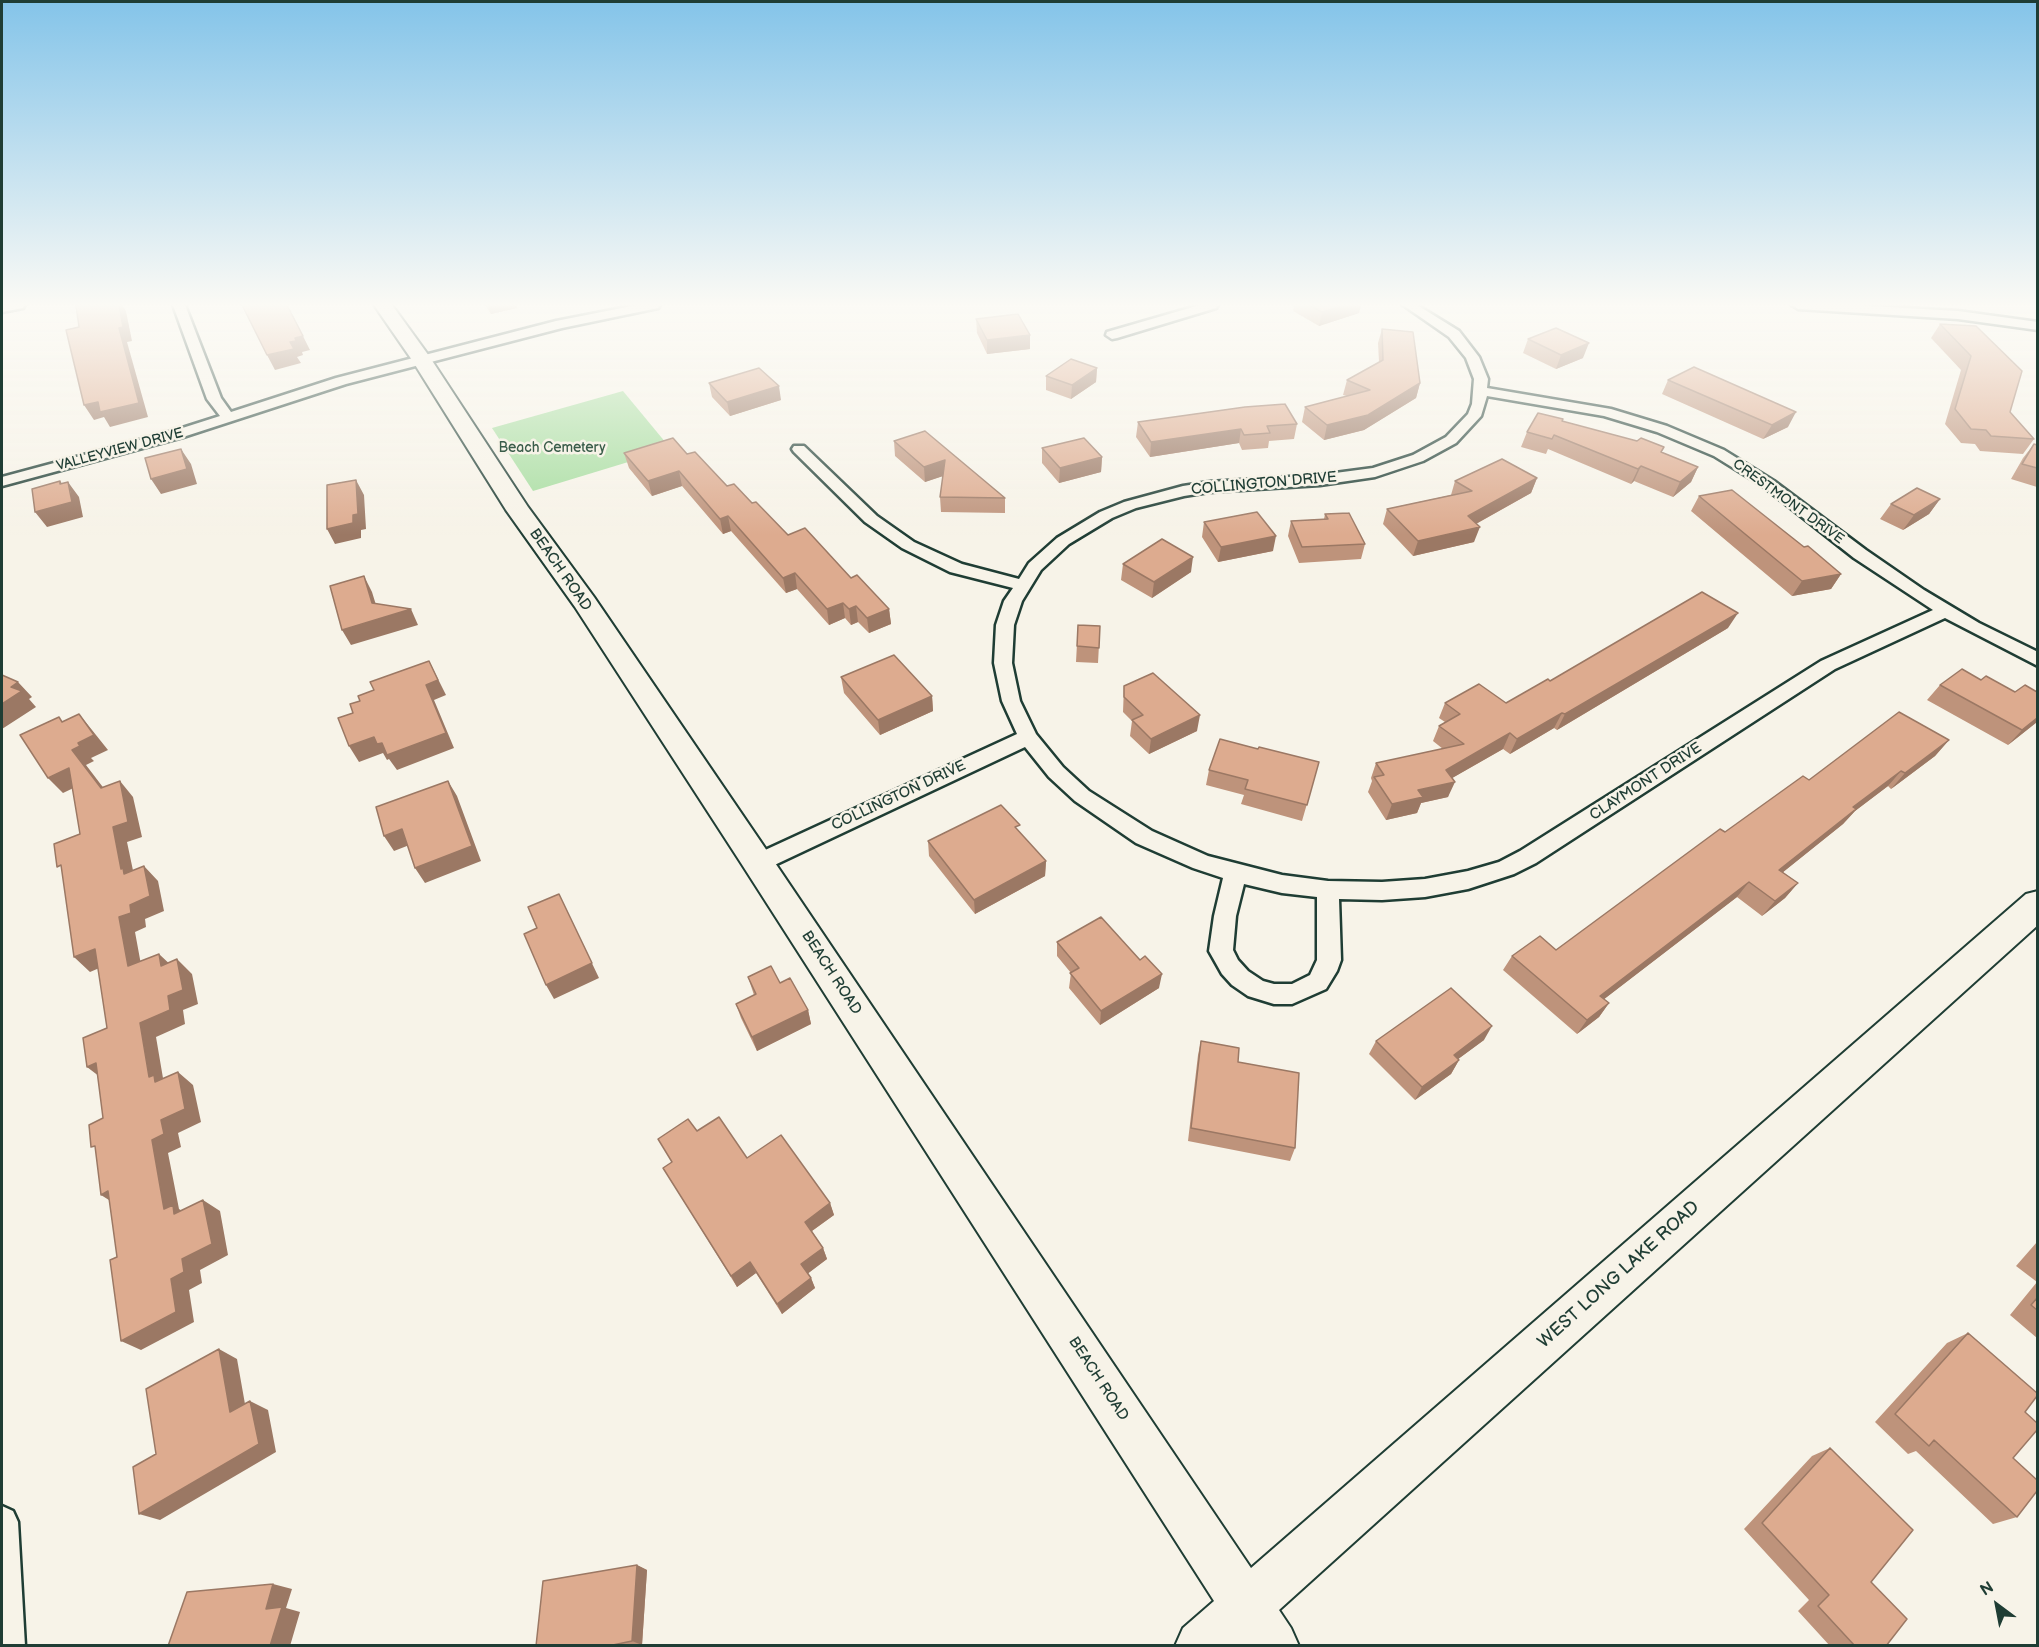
<!DOCTYPE html>
<html>
<head>
<meta charset="utf-8">
<style>
  body { margin:0 }
  #map { position:relative; width:2039px; height:1647px; overflow:hidden; background:#f7f3e8; font-family:"Balsamiq Sans",sans-serif }
  canvas { display:block }
  .frame { position:absolute; inset:0; border:3px solid #1f3d34; pointer-events:none }
  .north { position:absolute; left:1967px; top:1575px; width:60px; height:60px; -webkit-text-stroke:4px #f7f3e8; paint-order:stroke; rotate:328deg; font-size:16px; font-weight:700; line-height:24px; text-align:center; color:#1f3d34 }
  .north::after { content:''; display:block; margin:auto; width:21px; height:27px; background:#1f3d34; clip-path:polygon(50% 0,100% 100%,50% 72%,0 100%) }
</style>
</head>
<body>
<div id="map">
<canvas width="2039" height="1647"></canvas>
<div class="frame"></div>
<div class="north">N</div>
</div>
<script>
const c = document.querySelector('canvas').getContext('2d');
c.lineJoin = 'round';
function fillPath(path, color) {
  c.fillStyle = color;
  c.fill(path, 'evenodd');
}
function poly(rows) {
  const path = new Path2D();
  for (const r of rows) {
    path.moveTo(r[0], r[1]);
    for (let i = 2; i < r.length; i += 2) path.lineTo(r[i], r[i + 1]);
  }
  return path;
}
function strokePath(path, color, width, dash) {
  c.strokeStyle = color;
  c.lineWidth = width;
  c.lineCap = dash ? 'butt' : 'round';
  c.setLineDash(dash || []);
  c.stroke(path);
}
function drawText(font, color, halo, rows, align = 'center') {
  c.font = font + ' "Balsamiq Sans",sans-serif';
  c.lineWidth = 5;
  c.setLineDash([]);
  c.textBaseline = 'middle';
  c.strokeStyle = halo;
  c.fillStyle = color;
  for (const [text, x, y, turn = 0] of rows) {
    c.save();
    c.translate(x, y);
    c.rotate((+turn || 0) * Math.PI / 180);
    c.textAlign = isNaN(turn) ? turn : align;
    if (halo) c.strokeText(text, 0, 0);
    c.fillText(text, 0, 0);
    c.restore();
  }
}
fillPath(poly([
  [623,391,671,449,533,491,492,428]
]), '#a7dda0');
const street = poly([
  [2,305,25,305,23,308,2,312,2,305],
  [173,305,185,305,221,398,231,412,336,378,556,321,637,305,660,305,658,308,562,328,346,384,183,437,2,486,2,477,173,431,220,416,207,399,173,305],
  [1200,305,1218,305,1216,308,1117,338,1112,339,1106,335,1107,332,1200,305],
  [1403,305,1417,305,1459,331,1479,357,1488,379,1487,388,1611,409,1667,426,1724,450,1774,481,1866,550,1924,590,1979,623,2038,652,2038,666,1945,618,1835,669,1536,863,1514,874,1468,889,1425,897,1382,900,1339,899,1341,960,1337,971,1326,989,1292,1004,1274,1004,1248,996,1232,985,1222,974,1213,958,1209,951,1214,916,1223,878,1193,868,1136,843,1075,801,1049,777,1025,747,766,869,758,871,750,869,747,863,750,857,1017,734,1002,701,994,663,996,625,1004,601,1013,588,950,572,902,548,865,522,794,452,792,449,794,446,804,446,877,516,914,542,962,564,1019,579,1029,563,1057,538,1100,512,1124,502,1183,486,1209,482,1320,475,1373,468,1413,455,1446,437,1468,414,1472,404,1474,379,1466,358,1449,337,1403,305],
  [1487,396,1604,416,1657,432,1714,456,1764,487,1854,558,1933,610,1821,661,1520,851,1499,862,1468,871,1425,879,1382,882,1328,881,1282,875,1208,856,1152,831,1089,791,1063,767,1036,734,1020,701,1012,663,1014,625,1022,601,1041,570,1069,544,1112,518,1136,508,1184,496,1209,492,1320,485,1375,477,1423,461,1456,443,1481,416,1487,396],
  [1244,884,1282,893,1317,897,1317,960,1310,975,1292,984,1274,984,1263,981,1248,971,1238,960,1233,950,1236,916,1244,884],
  [1792,305,1853,305,1958,311,2038,322,2038,330,1958,319,1798,309,1792,305],
  [2,1506,13,1511,18,1522,25,1646,2,1646,2,1506]
]);
const secondary = poly([
  [374,305,392,305,429,356,528,507,594,597,763,845,1251,1568,2026,894,2038,891,2038,925,1279,1610,1291,1628,1299,1646,1175,1646,1183,1628,1214,1601,741,863,575,607,506,510,412,360,374,305]
]);
strokePath(street, '#1f3d34', 5);
strokePath(secondary, '#1f3d34', 4);
fillPath(street, '#f7f3e8');
fillPath(secondary, '#f7f3e8');
fillPath(poly([
  [485,305,515,305,517,308,491,314],
  [1294,305,1361,305,1359,313,1319,326,1293,311],
  [976,319,1030,335,1030,349,987,354,977,333],
  [1940,324,1976,326,2010,412,2034,439,2023,454,1980,451,1975,444,1961,443,1945,424,1961,370,1931,338],
  [1382,329,1420,383,1416,398,1364,430,1324,440,1302,422,1305,407,1347,396,1343,395,1347,380,1379,362,1378,343],
  [1528,339,1583,358,1556,369,1523,353],
  [1097,368,1096,382,1071,399,1046,390,1046,376],
  [1668,380,1788,427,1763,439,1662,394],
  [709,383,781,400,730,416,712,397],
  [1562,421,1662,453,1698,467,1691,482,1673,497,1634,481,1631,484,1548,449,1546,454,1521,447,1527,432],
  [1138,422,1297,424,1294,439,1269,441,1268,448,1242,450,1239,443,1150,457,1136,437],
  [894,441,1005,498,1005,513,941,512,940,497,943,476,925,482,895,456],
  [2034,444,2037,445,2037,487,2011,479,2023,458],
  [1042,448,1102,457,1101,472,1059,483,1042,463],
  [624,453,687,454,727,486,752,503,788,535,851,578,889,609,891,624,869,633,858,622,851,625,845,618,829,625,797,589,786,593,731,531,723,534,682,486,652,496,629,468],
  [1537,478,1531,493,1476,524,1474,542,1413,556,1383,524,1387,509,1451,495,1455,481],
  [1699,496,1804,547,1841,574,1831,589,1792,596,1691,511],
  [1940,499,1929,514,1903,530,1880,519,1891,504],
  [1325,514,1365,544,1361,559,1299,563,1288,536,1291,521,1324,519],
  [1204,522,1273,551,1218,562,1202,537],
  [1123,564,1191,572,1152,598,1121,580],
  [1078,625,1100,626,1098,663,1076,662],
  [1728,628,1557,730,1554,728,1510,754,1503,749,1452,778,1448,797,1421,803,1417,813,1386,820,1368,792,1372,781,1371,778,1376,763,1443,749,1433,741,1439,726,1445,722,1439,718,1445,703,1506,703,1550,681],
  [841,677,932,696,933,711,880,735,844,693],
  [1940,685,2015,692,2037,692,2037,722,2008,745,1927,700],
  [1124,686,1197,731,1149,754,1130,736,1132,721,1123,712],
  [1949,740,1935,756,1891,789,1888,786,1855,811,1843,824,1783,872,1798,883,1785,898,1762,916,1737,897,1604,999,1609,1003,1599,1017,1577,1034,1503,970,1512,956,1556,950,1809,780],
  [1258,749,1319,762,1302,821,1241,804,1244,795,1206,785,1209,770],
  [928,841,1046,861,1045,876,975,914,929,856],
  [1057,942,1140,960,1159,988,1100,1025,1069,988,1071,973,1057,956],
  [748,977,780,983,808,1010,811,1024,757,1051,741,1018,736,1004,754,995],
  [1484,1040,1458,1059,1459,1060,1451,1074,1415,1100,1369,1054,1376,1041],
  [1201,1041,1238,1062,1295,1148,1290,1161,1188,1141,1198,1055],
  [697,1131,747,1158,830,1203,834,1215,812,1231,823,1248,827,1259,808,1273,811,1278,815,1288,782,1314,756,1273,737,1287,663,1168,672,1162,658,1139],
  [2037,1242,2037,1338,2010,1315,2037,1282,2016,1266],
  [1968,1333,2025,1412,2013,1458,2017,1517,1993,1524,1916,1451,1908,1454,1875,1422,1947,1343],
  [1830,1448,1871,1582,1886,1646,1830,1646,1798,1611,1809,1600,1744,1529,1812,1456],
  [637,1565,647,1570,642,1645,536,1646]
]), '#be937b');
fillPath(poly([
  [119,305,122,305,126,311,132,341,127,342,148,417,110,427,104,417,94,420,84,405],
  [488,305,515,305,517,308,491,314],
  [1345,305,1361,305,1359,313,1319,326,1322,312],
  [1030,335,1030,349,987,354,987,340],
  [303,336,310,350,302,352,303,355,297,357,301,363,275,370,267,355,290,342,295,338],
  [1589,343,1583,358,1556,369,1561,355],
  [1097,368,1096,382,1071,399,1072,385],
  [1420,383,1416,398,1364,430,1324,440,1327,425],
  [779,386,781,400,730,416,727,402],
  [1796,412,1788,427,1763,439,1772,425],
  [1241,429,1239,443,1150,457,1151,442],
  [181,449,191,464,197,484,161,494,151,479],
  [1102,457,1101,472,1059,483,1060,468],
  [945,460,946,475,925,482,924,467],
  [1641,466,1634,481,1631,484,1638,469],
  [1698,467,1691,482,1673,497,1680,482],
  [679,471,682,486,652,496,648,481],
  [1537,478,1531,493,1463,531,1480,527,1474,542,1413,556,1418,541,1468,516],
  [356,480,364,495,366,529,361,530,361,538,335,544,327,529,353,515],
  [60,481,71,495,68,482,79,497,83,517,47,527,35,512,60,484],
  [1940,499,1929,514,1903,530,1914,515],
  [728,516,731,531,723,534,720,519],
  [1276,536,1273,551,1218,562,1221,547],
  [1193,557,1191,572,1152,598,1154,582],
  [795,573,797,589,786,593,783,578],
  [1841,574,1831,589,1792,596,1802,581],
  [364,576,372,592,380,618,372,603],
  [843,603,845,618,829,625,827,609],
  [856,606,858,622,851,625,849,609],
  [411,609,418,625,351,645,342,630],
  [889,609,891,624,869,633,867,618],
  [1738,613,1728,628,1557,730,1565,714],
  [429,661,446,695,434,700,454,748,397,770,389,759,387,760,383,753,359,762,349,746,374,737,382,743,426,685],
  [18,682,32,697,29,699,36,707,2,729,2,704,11,687],
  [932,696,933,711,880,735,878,720],
  [1562,713,1554,728,1510,754,1517,739],
  [79,714,92,730,108,750,91,758,94,761,86,765,115,803,101,788,72,750,78,743],
  [1200,715,1197,731,1149,754,1151,739],
  [2037,718,2037,722,2008,745,2022,730],
  [1510,733,1503,749,1440,785,1446,770],
  [1949,740,1935,756,1891,789,1905,773],
  [69,768,84,783,63,793,48,778],
  [1901,771,1888,786,1855,811,1843,824,1767,885,1779,870,1853,807],
  [120,781,133,797,142,837,127,842,135,880,124,874,121,869,113,827],
  [448,781,457,796,481,861,425,883,415,868],
  [1455,782,1448,797,1421,803,1417,813,1386,820,1392,804,1418,790],
  [402,829,412,844,394,851,384,836],
  [1046,861,1045,876,975,914,974,900],
  [144,866,158,881,164,911,145,919,146,927,135,932,144,981,128,966,119,917,130,905],
  [1749,882,1737,897,1590,1010,1600,996],
  [1798,883,1785,898,1762,916,1775,901],
  [559,894,599,978,554,999,546,985],
  [95,949,111,963,90,972,74,957],
  [159,954,174,968,161,966],
  [177,959,192,974,198,1004,183,1010,185,1024,156,1037,164,1084,170,1088,155,1081,149,1077,140,1023,168,996],
  [1162,974,1159,988,1100,1025,1101,1011],
  [1609,1003,1599,1017,1577,1034,1587,1020],
  [808,1010,811,1024,757,1051,752,1037],
  [1492,1026,1484,1040,1446,1068,1454,1055],
  [1459,1060,1451,1074,1415,1100,1422,1087],
  [96,1063,104,1080,87,1067],
  [178,1072,193,1085,201,1122,178,1133,181,1147,168,1153,179,1209,190,1216,192,1226,164,1209,152,1140],
  [108,1191,120,1207,101,1195],
  [203,1200,220,1211,228,1255,200,1270,202,1283,189,1290,194,1322,141,1350,121,1341,171,1279,182,1259],
  [830,1203,834,1215,809,1233,805,1222],
  [823,1248,827,1259,806,1275,801,1264],
  [750,1262,756,1273,737,1287,731,1276],
  [811,1278,815,1288,782,1314,777,1304],
  [219,1349,237,1359,248,1421,230,1412],
  [250,1401,268,1410,276,1452,160,1520,139,1514],
  [637,1565,647,1570,642,1645,632,1641],
  [273,1584,292,1589,286,1608,300,1612,290,1646,270,1646,266,1609]
]), '#9b7864');
const building = poly([
  [83,305,119,305,123,327,119,328,139,403,100,412,98,402,84,405,66,330,79,327,76,306,83,305],
  [242,305,287,305,303,336,295,338,296,341,290,342,294,349,267,355,242,305],
  [1309,305,1345,305,1322,312,1309,305],
  [1018,314,1030,335,987,340,976,319,1018,314],
  [1940,324,1976,326,2022,371,2010,412,2034,439,1991,436,1986,430,1971,429,1955,409,1971,356,1940,324],
  [1556,328,1589,343,1561,355,1528,339,1556,328],
  [1382,329,1413,332,1420,383,1368,415,1327,425,1305,407,1370,390,1347,380,1383,360,1382,329],
  [1071,359,1097,368,1072,385,1046,376,1071,359],
  [1694,367,1796,412,1772,425,1668,380,1694,367],
  [759,368,779,386,727,402,709,383,759,368],
  [1285,404,1297,424,1267,426,1270,433,1244,435,1241,429,1151,442,1138,422,1245,407,1285,404],
  [1538,413,1563,419,1562,421,1637,441,1641,438,1664,447,1661,452,1698,467,1680,482,1641,466,1638,469,1554,435,1552,439,1527,432,1538,413],
  [925,431,1005,498,940,497,945,460,924,467,894,441,925,431],
  [673,438,687,454,695,452,727,486,734,484,752,503,756,502,788,535,805,528,851,578,857,575,889,609,867,618,856,606,849,609,843,603,827,609,795,573,783,578,728,516,720,519,679,471,648,481,624,453,673,438],
  [1084,438,1102,457,1060,468,1042,448,1084,438],
  [2034,444,2037,445,2037,468,2022,464,2034,444],
  [181,449,187,469,151,479,145,458,181,449],
  [1502,459,1537,478,1468,516,1480,527,1418,541,1387,509,1472,491,1455,481,1502,459],
  [356,480,358,514,353,515,353,523,327,529,327,485,356,480],
  [60,481,60,484,68,482,72,502,35,512,32,489,60,481],
  [1917,488,1940,499,1914,515,1891,504,1917,488],
  [1732,490,1804,547,1808,546,1841,574,1802,581,1699,496,1732,490],
  [1257,512,1276,536,1221,547,1204,522,1257,512],
  [1349,513,1365,544,1302,547,1291,521,1328,519,1325,514,1349,513],
  [1162,539,1193,557,1154,582,1123,564,1162,539],
  [364,576,372,603,411,609,342,630,330,586,364,576],
  [1702,592,1738,613,1565,714,1562,713,1517,739,1510,733,1446,770,1455,782,1418,790,1423,797,1392,804,1374,777,1384,775,1376,763,1464,744,1439,726,1460,714,1445,703,1479,684,1506,703,1548,679,1550,681,1702,592],
  [1078,625,1100,626,1099,648,1077,646,1078,625],
  [894,655,932,696,878,720,841,677,894,655],
  [429,661,438,680,426,685,446,733,387,755,382,743,377,744,374,737,349,746,338,718,353,713,350,704,360,701,358,696,374,690,370,682,429,661],
  [1962,669,1981,680,1986,676,2015,692,2025,685,2037,692,2037,718,2022,730,1940,685,1962,669],
  [1153,673,1200,715,1151,739,1132,720,1143,715,1124,697,1124,686,1153,673],
  [2,675,18,682,11,687,22,691,2,704,2,675],
  [1899,712,1949,740,1905,773,1901,771,1853,807,1856,809,1779,870,1798,883,1775,901,1749,882,1600,996,1609,1003,1587,1020,1512,956,1540,936,1556,950,1720,829,1725,832,1803,776,1809,780,1899,712],
  [79,714,94,735,78,743,80,746,72,750,101,788,120,781,128,822,113,827,121,869,123,868,124,874,144,866,150,896,130,905,131,913,119,917,128,966,159,954,161,966,177,959,183,990,168,996,170,1010,140,1023,149,1077,154,1075,155,1082,178,1072,185,1109,161,1120,164,1134,152,1140,164,1209,173,1205,174,1214,203,1200,212,1244,182,1259,184,1272,171,1279,176,1312,121,1341,110,1260,117,1257,108,1191,101,1195,95,1146,91,1147,89,1125,103,1118,96,1063,87,1067,83,1038,107,1028,95,949,74,957,61,865,57,867,54,844,80,834,69,768,48,778,20,735,59,717,62,722,79,714],
  [1220,739,1258,749,1259,747,1319,762,1307,805,1245,789,1248,780,1209,770,1220,739],
  [448,781,472,846,415,868,402,829,384,836,376,807,448,781],
  [1001,805,1020,825,1015,827,1046,861,974,900,928,841,1001,805],
  [559,894,592,963,546,985,524,934,537,928,528,907,559,894],
  [1101,917,1140,960,1145,956,1162,974,1101,1011,1070,973,1079,968,1057,942,1101,917],
  [771,966,780,983,790,978,808,1010,752,1037,736,1004,756,994,748,977,771,966],
  [1451,988,1492,1026,1454,1055,1459,1060,1422,1087,1376,1041,1451,988],
  [1201,1041,1239,1048,1238,1062,1299,1073,1295,1148,1191,1128,1201,1041],
  [719,1117,747,1158,781,1135,830,1203,805,1222,823,1248,801,1264,811,1278,777,1304,750,1262,731,1276,663,1168,672,1162,658,1139,688,1119,697,1131,719,1117],
  [2037,1298,2037,1310,2031,1305,2037,1298],
  [1968,1333,2037,1393,2037,1396,2025,1412,2037,1423,2037,1430,2013,1458,2037,1480,2037,1491,2017,1517,1934,1440,1929,1446,1895,1414,1968,1333],
  [219,1349,230,1412,250,1401,259,1444,139,1514,133,1467,156,1454,146,1389,219,1349],
  [1830,1448,1913,1530,1871,1582,1907,1619,1886,1646,1855,1646,1818,1606,1829,1595,1762,1523,1830,1448],
  [637,1565,632,1641,608,1646,536,1646,543,1581,637,1565],
  [273,1584,266,1609,282,1607,270,1646,168,1646,187,1592,273,1584]
]);
fillPath(building, '#ddab8f');
strokePath(building, '#9b7864', 1.5);
const sky = c.createLinearGradient(0, 0, 0, 535);
sky.addColorStop(0, '#84c4e9');
sky.addColorStop(0.57, '#fbfaf5');
sky.addColorStop(1, '#fbfaf500');
c.fillStyle = sky;
c.fillRect(0, 0, 2039, 535);
drawText('14px', '#3a5d4a', '#f7f3e8', [
  ["Beach Cemetery",552,448]
]);
drawText('14px', '#1f3d34', '#f7f3e8', [
  ["VALLEYVIEW DRIVE",120,450,-15],
  ["CRESTMONT DRIVE",1788,502,36]
]);
drawText('15px', '#1f3d34', '#f7f3e8', [
  ["COLLINGTON DRIVE",1264,484,-5],
  ["BEACH ROAD",560,570,55],
  ["CLAYMONT DRIVE",1646,782,-33],
  ["COLLINGTON DRIVE",899,796,-25],
  ["BEACH ROAD",831,973,57],
  ["BEACH ROAD",1098,1379,57]
]);
drawText('18px', '#1f3d34', '#f7f3e8', [
  ["WEST LONG LAKE ROAD",1619,1275,-42]
]);
</script>
</body>
</html>
